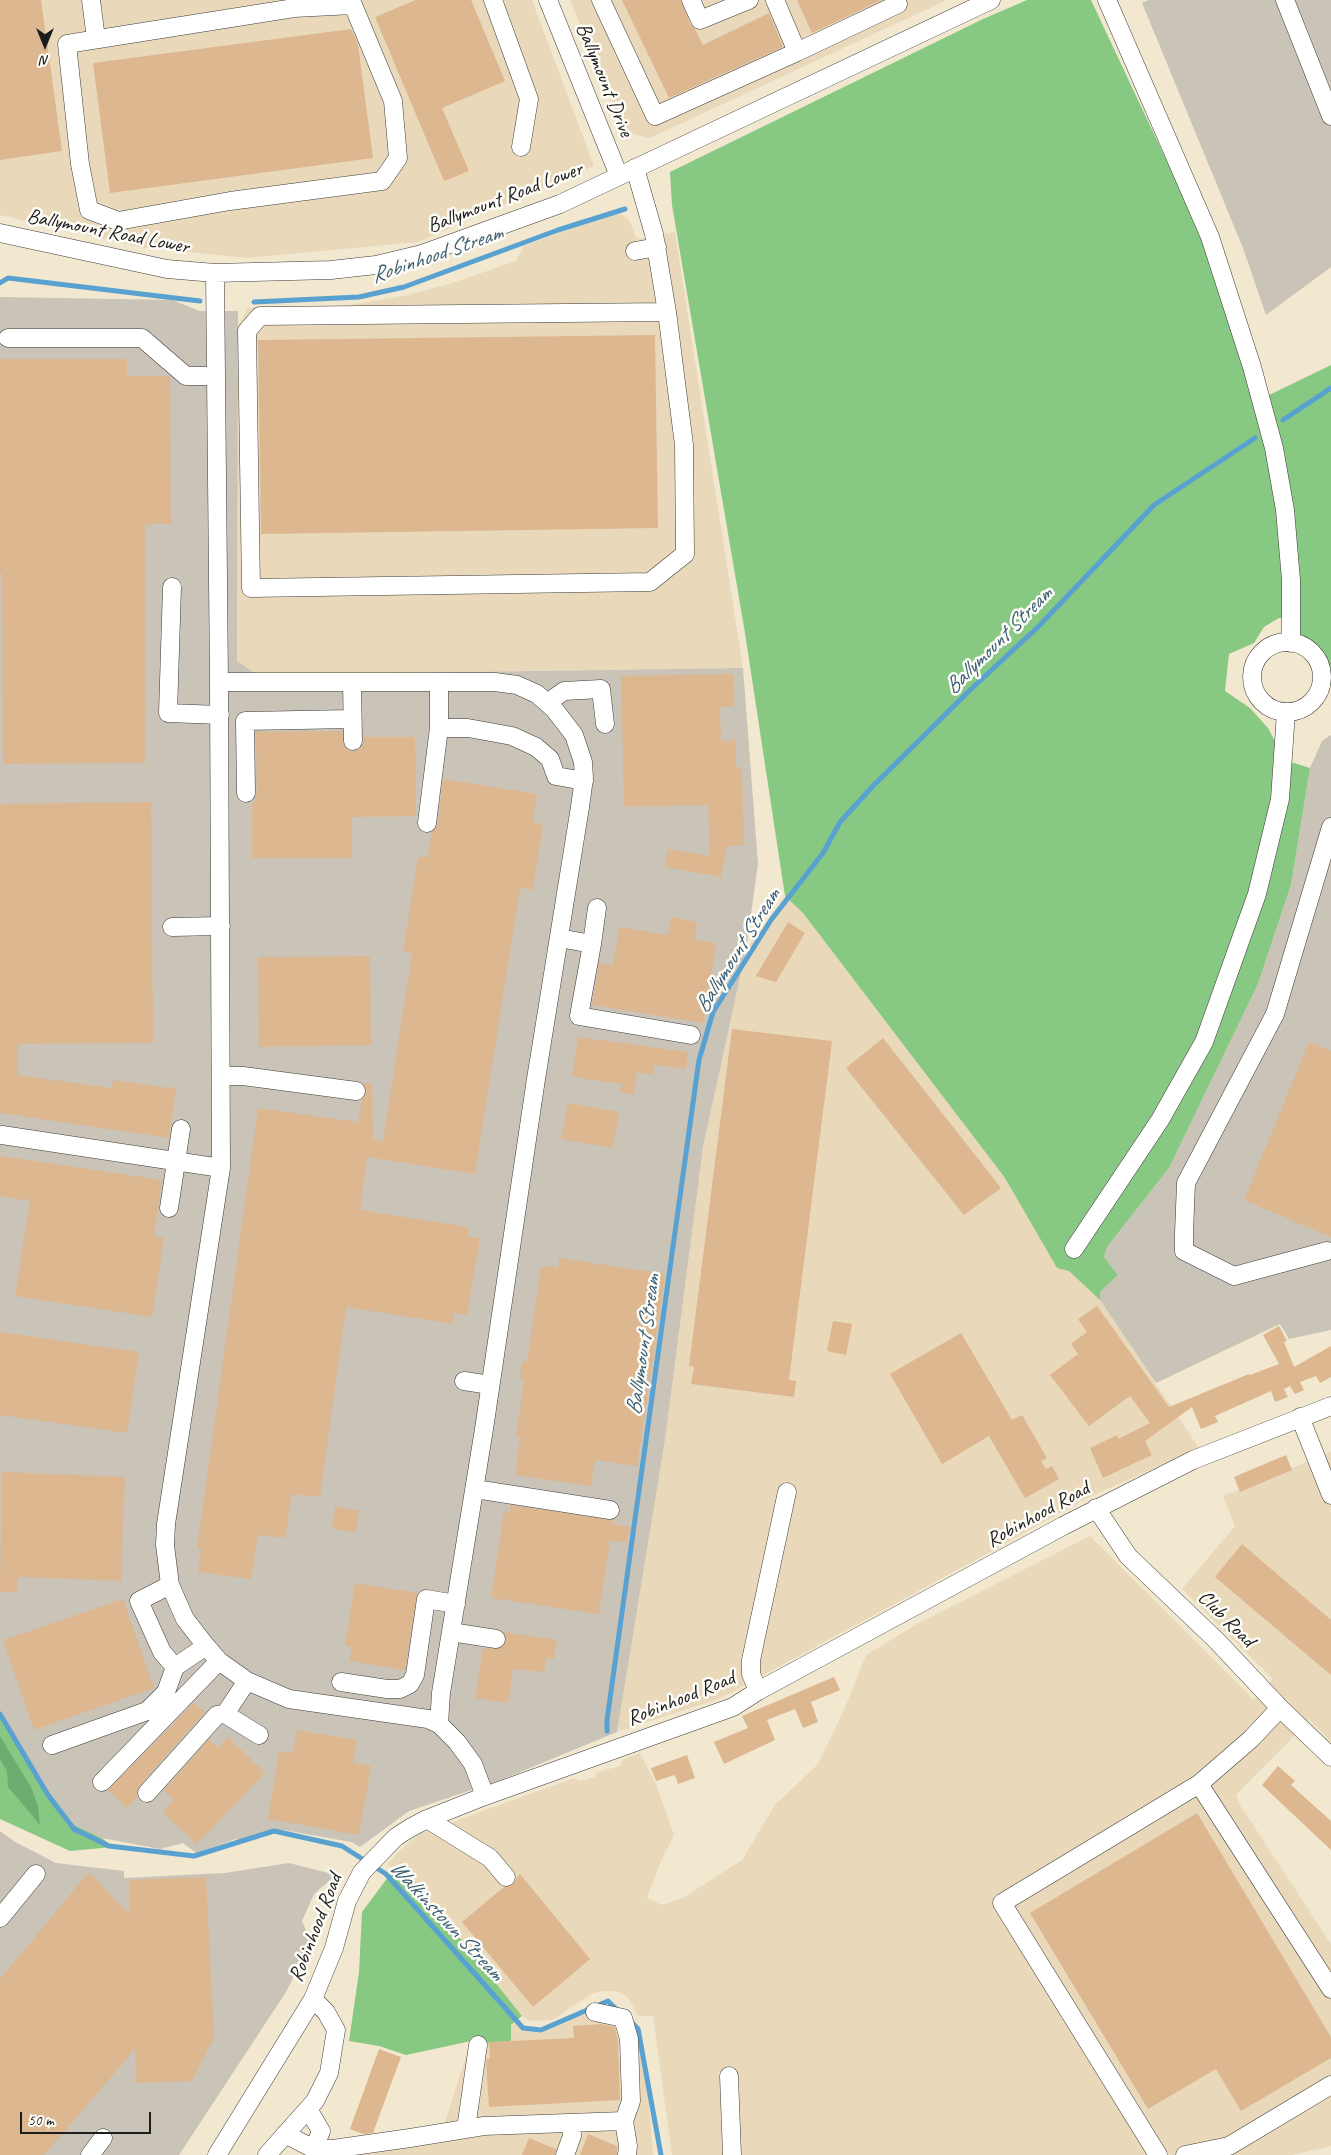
<!DOCTYPE html>
<html>
<head>
<meta charset="utf-8">
<style>
  body { margin:0 }
  #map { position:relative; width:1331px; height:2155px; overflow:hidden; background:#f2e8d0; font-family:Caveat,sans-serif }
  canvas { display:block }
  .north { position:absolute; left:20px; top:20px; width:50px; height:50px; -webkit-text-stroke:4px #fdfcf7; paint-order:stroke; rotate:180deg; font-size:14px; font-weight:700; line-height:20px; text-align:center; color:#1c1c1c }
  .north::after { content:''; display:block; margin:auto; width:18px; height:22px; background:#1c1c1c; clip-path:polygon(50% 0,100% 100%,50% 72%,0 100%) }
  .scale { position:absolute; left:20px; top:2112px; width:131px; height:22px; box-sizing:border-box; border:2px solid #1c1c1c; border-top:0; padding-left:6px; font-size:15px; line-height:18px; white-space:nowrap; color:#1c1c1c; -webkit-text-stroke:4px #fdfcf7; paint-order:stroke }
</style>
</head>
<body>
<div id="map">
<canvas width="1331" height="2155"></canvas>
<div class="north">N</div>
<div class="scale">50 m</div>
</div>
<script>
const c = document.querySelector('canvas').getContext('2d');
c.lineJoin = 'round';
function fillPath(path, color) {
  c.fillStyle = color;
  c.fill(path, 'evenodd');
}
function poly(rows) {
  const path = new Path2D();
  for (const r of rows) {
    if (r.length === 3) {
      path.moveTo(r[0] + r[2], r[1]);
      path.arc(r[0], r[1], r[2], 0, 2 * Math.PI);
      continue;
    }
    path.moveTo(r[0], r[1]);
    for (let i = 2; i < r.length; i += 2) path.lineTo(r[i], r[i + 1]);
  }
  return path;
}
function strokePath(path, color, width, dash) {
  c.strokeStyle = color;
  c.lineWidth = width;
  c.lineCap = dash ? 'butt' : 'round';
  c.setLineDash(dash || []);
  c.stroke(path);
}
function drawText(font, color, halo, rows, align = 'center') {
  c.font = font + ' Caveat,sans-serif';
  c.lineWidth = 5;
  c.setLineDash([]);
  c.textBaseline = 'middle';
  c.strokeStyle = halo;
  c.fillStyle = color;
  for (const [text, x, y, turn = 0] of rows) {
    c.save();
    c.translate(x, y);
    c.rotate((+turn || 0) * Math.PI / 180);
    c.textAlign = isNaN(turn) ? turn : align;
    if (halo) c.strokeText(text, 0, 0);
    c.fillText(text, 0, 0);
    c.restore();
  }
}
fillPath(poly([
  [0,0,532,0,594,166,418,242,247,258,139,247,0,215],
  [570,0,947,0,650,138,633,134,620,121],
  [613,214,622,215,629,220,637,239,675,232,743,668,258,675,237,661,238,325,248,308,332,308,403,296,449,284,516,261,524,246],
  [785,896,803,913,1005,1178,1057,1268,1069,1270,1100,1300,1199,1448,1081,1501,994,1550,721,1698,617,1732,703,1147,746,950],
  [1331,1452,1331,1742,1310,1720,1236,1795,1240,1805,1331,1944,1331,2146,1292,2155,672,2155,653,2016,638,2016,628,1997,616,1991,604,1991,593,1993,552,2020,531,2021,522,2016,415,1882,387,1865,398,1852,419,1834,574,1778,580,1781,595,1777,597,1772,621,1766,622,1760,640,1753,656,1784,674,1835,661,1861,647,1898,662,1905,683,1898,742,1860,775,1805,818,1764,844,1710,866,1655,919,1623,1090,1536,1254,1700,1273,1679,1182,1589,1235,1526,1223,1496],
  [609,2005,633,2017,641,2029,646,2063,653,2155,348,2155,444,2125,471,2041,489,2043,510,2042,511,2025,516,2023,525,2029,542,2030]
]), '#e9d9ba');
fillPath(poly([
  [1149,0,1331,0,1331,267,1266,315,1243,248,1142,3],
  [0,297,172,300,200,311,238,311,237,661,258,675,743,668,758,864,746,950,703,1147,665,1439,617,1732,501,1780,409,1811,360,1847,351,1842,283,1830,240,1842,236,1839,196,1853,183,1843,160,1849,102,1838,72,1824,45,1786,0,1713],
  [1331,735,1331,1330,1289,1339,1280,1324,1156,1383,1100,1300,1100,1292,1118,1275,1104,1257,1107,1247,1169,1168,1258,984,1291,885,1310,768,1322,741],
  [0,1831,15,1842,56,1863,124,1871,124,1878,225,1873,289,1863,336,1875,314,1894,302,1921,311,1942,286,1992,179,2155,0,2155]
]), '#c9c3b8');
fillPath(poly([
  [1027,0,1091,0,1200,232,1261,399,1331,365,1331,686,1321,686,1322,674,1319,663,1313,654,1298,644,1291,618,1279,618,1264,627,1254,643,1229,654,1225,691,1250,708,1268,728,1283,756,1291,762,1310,768,1291,885,1258,984,1169,1168,1107,1247,1104,1257,1118,1275,1100,1292,1100,1300,1069,1271,1057,1268,1005,1178,803,913,785,896,745,633,672,205,670,172,983,19],
  [0,1713,45,1786,72,1824,102,1838,113,1847,70,1851,0,1819],
  [394,1869,415,1882,522,2016,511,2025,511,2041,489,2043,471,2041,406,2055,379,2046,349,2041,359,1972,362,1912]
]), '#87c982');
fillPath(poly([
  [0,1736,31,1787,38,1806,40,1825,8,1787,7,1771,0,1759]
]), '#6dad70');
strokePath(poly([
  [0,283,8,278,200,301],
  [254,302,359,297,404,287,558,230,625,209],
  [1283,420,1331,388],
  [0,1714,48,1795,74,1829,109,1846,194,1856,274,1831,342,1846,386,1874,523,2028,541,2030,608,2001,618,2011],
  [607,1731,607,1720,699,1060,713,1012,771,920,823,853,840,822,873,786,970,690,1038,627,1154,505,1255,438],
  [630,2021,638,2029,661,2155]
]), '#59a1d0', 5);
fillPath(poly([
  [0,0,41,0,62,151,0,160],
  [416,0,471,0,505,81,442,108,469,171,444,181,375,17],
  [622,0,681,0,690,24,695,29,703,45,769,13,783,47,669,98],
  [797,0,882,0,812,33],
  [351,29,358,44,373,158,110,193,93,63],
  [655,335,658,528,261,534,258,340],
  [0,359,127,359,127,376,170,376,171,524,145,524,145,763,3,764,2,573,0,573],
  [733,674,734,707,720,707,721,741,735,740,736,767,742,767,744,845,727,846,721,877,665,867,668,849,710,856,708,805,624,807,621,676],
  [342,731,344,746,353,752,362,747,364,737,415,737,416,816,352,817,352,858,252,858,252,803,254,803,257,793,256,732],
  [443,779,537,794,533,822,543,824,533,890,520,888,475,1174,367,1157,360,1210,468,1227,467,1236,480,1238,467,1315,454,1313,453,1324,346,1307,320,1497,292,1494,285,1538,258,1535,251,1579,198,1572,201,1550,197,1549,258,1108,358,1122,362,1100,366,1093,364,1083,372,1083,373,1140,383,1141,412,953,403,952,418,857,428,857,431,833,438,824],
  [151,802,153,1043,18,1044,18,1075,112,1088,113,1080,176,1089,169,1138,0,1113,0,804],
  [671,917,697,922,694,939,716,943,703,1023,592,1005,599,963,613,965,619,927,668,935],
  [788,922,805,933,776,982,756,976],
  [370,956,371,1045,259,1047,258,957],
  [732,1029,832,1041,789,1380,796,1381,794,1397,691,1384,694,1367,689,1366],
  [578,1037,688,1052,686,1069,654,1065,653,1075,637,1072,634,1095,620,1092,622,1084,572,1077],
  [883,1038,1001,1188,964,1215,846,1068],
  [1309,1042,1331,1051,1331,1237,1244,1200],
  [568,1103,619,1112,613,1148,561,1139],
  [0,1156,162,1180,154,1236,164,1238,152,1317,15,1296,30,1201,0,1196],
  [559,1258,665,1274,637,1466,595,1460,591,1486,515,1475,520,1437,516,1437,524,1379,520,1378,522,1361,527,1362,541,1266,558,1268],
  [1097,1306,1169,1407,1249,1374,1250,1375,1279,1364,1263,1335,1279,1326,1287,1341,1284,1342,1294,1367,1331,1346,1331,1377,1320,1383,1316,1376,1300,1382,1304,1390,1295,1394,1290,1386,1284,1389,1288,1397,1275,1402,1271,1391,1215,1416,1218,1422,1201,1429,1192,1407,1145,1441,1152,1455,1103,1478,1090,1448,1117,1435,1118,1439,1150,1423,1130,1396,1089,1426,1050,1375,1078,1354,1071,1344,1087,1332,1078,1319],
  [833,1321,852,1324,846,1355,827,1351],
  [0,1332,139,1352,127,1433,0,1415],
  [961,1333,1012,1420,1022,1415,1047,1458,1041,1461,1046,1469,1052,1466,1059,1479,1025,1498,989,1436,942,1464,890,1374],
  [1286,1455,1292,1470,1240,1492,1234,1477],
  [2,1472,125,1477,121,1581,18,1577,17,1592,0,1592],
  [510,1505,613,1520,613,1524,630,1527,627,1542,610,1540,599,1614,491,1598,504,1511,510,1512],
  [335,1507,359,1510,356,1532,332,1529],
  [1242,1544,1331,1620,1331,1675,1215,1577],
  [355,1583,418,1593,405,1670,349,1661,352,1647,345,1646],
  [123,1599,154,1688,34,1730,3,1640],
  [504,1632,557,1640,554,1659,546,1658,544,1672,513,1669,508,1703,475,1698,483,1648,500,1649,506,1641],
  [834,1677,840,1690,811,1702,818,1722,803,1728,795,1709,767,1720,775,1740,724,1764,714,1742,748,1728,742,1716],
  [194,1703,205,1712,139,1786,137,1796,127,1808,108,1790],
  [297,1730,357,1740,353,1763,371,1766,359,1835,268,1819,279,1751,293,1753],
  [228,1737,265,1773,197,1844,162,1812,174,1800,164,1790,209,1739,218,1748],
  [687,1755,695,1778,678,1784,675,1775,656,1781,651,1768],
  [1278,1766,1295,1781,1291,1785,1331,1821,1331,1850,1262,1785],
  [1197,1813,1331,2037,1331,2058,1241,2111,1216,2069,1148,2109,1030,1913],
  [89,1872,130,1915,129,1880,206,1877,214,2038,192,2081,136,2083,135,2049,44,2155,0,2155,0,1979],
  [520,1874,590,1959,533,2007,462,1922,504,1887,512,1885],
  [601,2024,615,2027,618,2041,620,2100,489,2107,486,2063,487,2059,490,2059,489,2042,574,2038,573,2026],
  [379,2049,401,2057,373,2133,363,2134,350,2129],
  [588,2134,617,2146,617,2155,580,2155],
  [529,2138,556,2149,555,2155,522,2155]
]), '#dcb790');
const minor = poly([
  [91,0,96,39],
  [493,0,529,99,521,147],
  [548,0,619,176],
  [601,0,655,116,797,52],
  [691,0,700,20,749,0],
  [775,0,797,52,898,4],
  [1107,0,1210,237,1252,367,1274,448,1285,510,1291,580,1291,643],
  [1285,0,1331,116],
  [353,5,393,101,398,158,382,181,230,201,118,221,89,210,80,164,67,44,294,8,353,5],
  [635,168,654,234,667,312,684,445,685,554,650,582,251,588,247,331,260,316,667,312],
  [0,233,167,269,215,273,331,270,376,265,422,254,560,204,991,0],
  [635,251,657,247],
  [215,273,219,682,221,1168,166,1524,165,1545,170,1585,185,1619,206,1646,219,1661,247,1681,289,1699,428,1719,439,1724,457,1742,473,1764,485,1796],
  [8,338,142,338,186,376,215,376],
  [172,587,168,713,220,715],
  [1287,677,35],
  [219,682,495,682,517,685,537,694,554,709,574,735,583,762,584,778,580,807,536,1079,484,1429,441,1693,439,1724],
  [352,682,353,741],
  [439,682,439,728,468,728,512,736,536,747,550,759,556,776,584,781],
  [547,703,564,691,601,689,605,724],
  [246,793,245,721,352,719],
  [427,823,439,728],
  [172,927,221,926],
  [559,938,592,944,579,1016,691,1035],
  [592,944,597,908],
  [222,1076,243,1076,356,1091],
  [2,1135,221,1168],
  [169,1208,181,1129],
  [1074,1249,1160,1120,1204,1042,1257,894,1280,799,1286,712],
  [1327,1251,1234,1276,1184,1251,1184,1233,1186,1183,1275,1014,1331,827],
  [464,1381,490,1385],
  [1300,1417,1331,1495],
  [475,1489,610,1510],
  [1096,1508,1128,1556,1217,1641,1280,1708,1331,1757],
  [170,1585,139,1601,162,1652,175,1667],
  [451,1632,496,1639],
  [247,1681,225,1714,259,1735],
  [341,1682,387,1689,400,1689,410,1684,415,1675,426,1599,456,1604],
  [758,1691,751,1674,751,1660,787,1492],
  [52,1745,147,1711,166,1692,175,1667,206,1646],
  [102,1782,219,1661],
  [1199,1784,1331,1989],
  [147,1793,217,1715,225,1714],
  [427,1819,490,1858,506,1877],
  [0,1918,36,1874],
  [595,2012,623,2018,629,2039,631,2101,624,2121],
  [729,2076,732,2155],
  [308,2109,321,2131,314,2149,317,2155],
  [466,2129,478,2045],
  [285,2134,314,2149,333,2149,410,2138,484,2126,624,2121,628,2146,627,2155],
  [90,2155,103,2138],
  [217,2155,313,1999,334,1948,347,1901,362,1872,396,1837,410,1828,427,1819,485,1796,733,1707,758,1691,1063,1526,1193,1460,1331,1406],
  [267,2155,315,2101,329,2073,336,2030,326,2012,313,1999],
  [565,2155,572,2136,571,2123],
  [1158,2155,1002,1903,1199,1784,1251,1739,1280,1708],
  [1185,2155,1229,2146,1331,2085]
]);
strokePath(minor, '#3c3b37', 19);
strokePath(minor, '#fff', 18);
drawText('21px', '#1c1c1c', '#fdfcf7', [
  ["Ballymount Drive",604,80,68],
  ["Ballymount Road Lower",505,198,-21],
  ["Ballymount Road Lower",108,232,11],
  ["Robinhood Road",1038,1515,-29],
  ["Club Road",1226,1619,45],
  ["Robinhood Road",681,1699,-22],
  ["Robinhood Road",316,1928,-69]
]);
drawText('italic 22px', '#3a5e76', '#fdfcf7', [
  ["Robinhood Stream",437,255,-19],
  ["Ballymount Stream",999,641,-45],
  ["Ballymount Stream",738,951,-58],
  ["Ballymount Stream",644,1345,-82],
  ["Walkinstown Stream",446,1921,47]
]);
</script>
</body>
</html>
